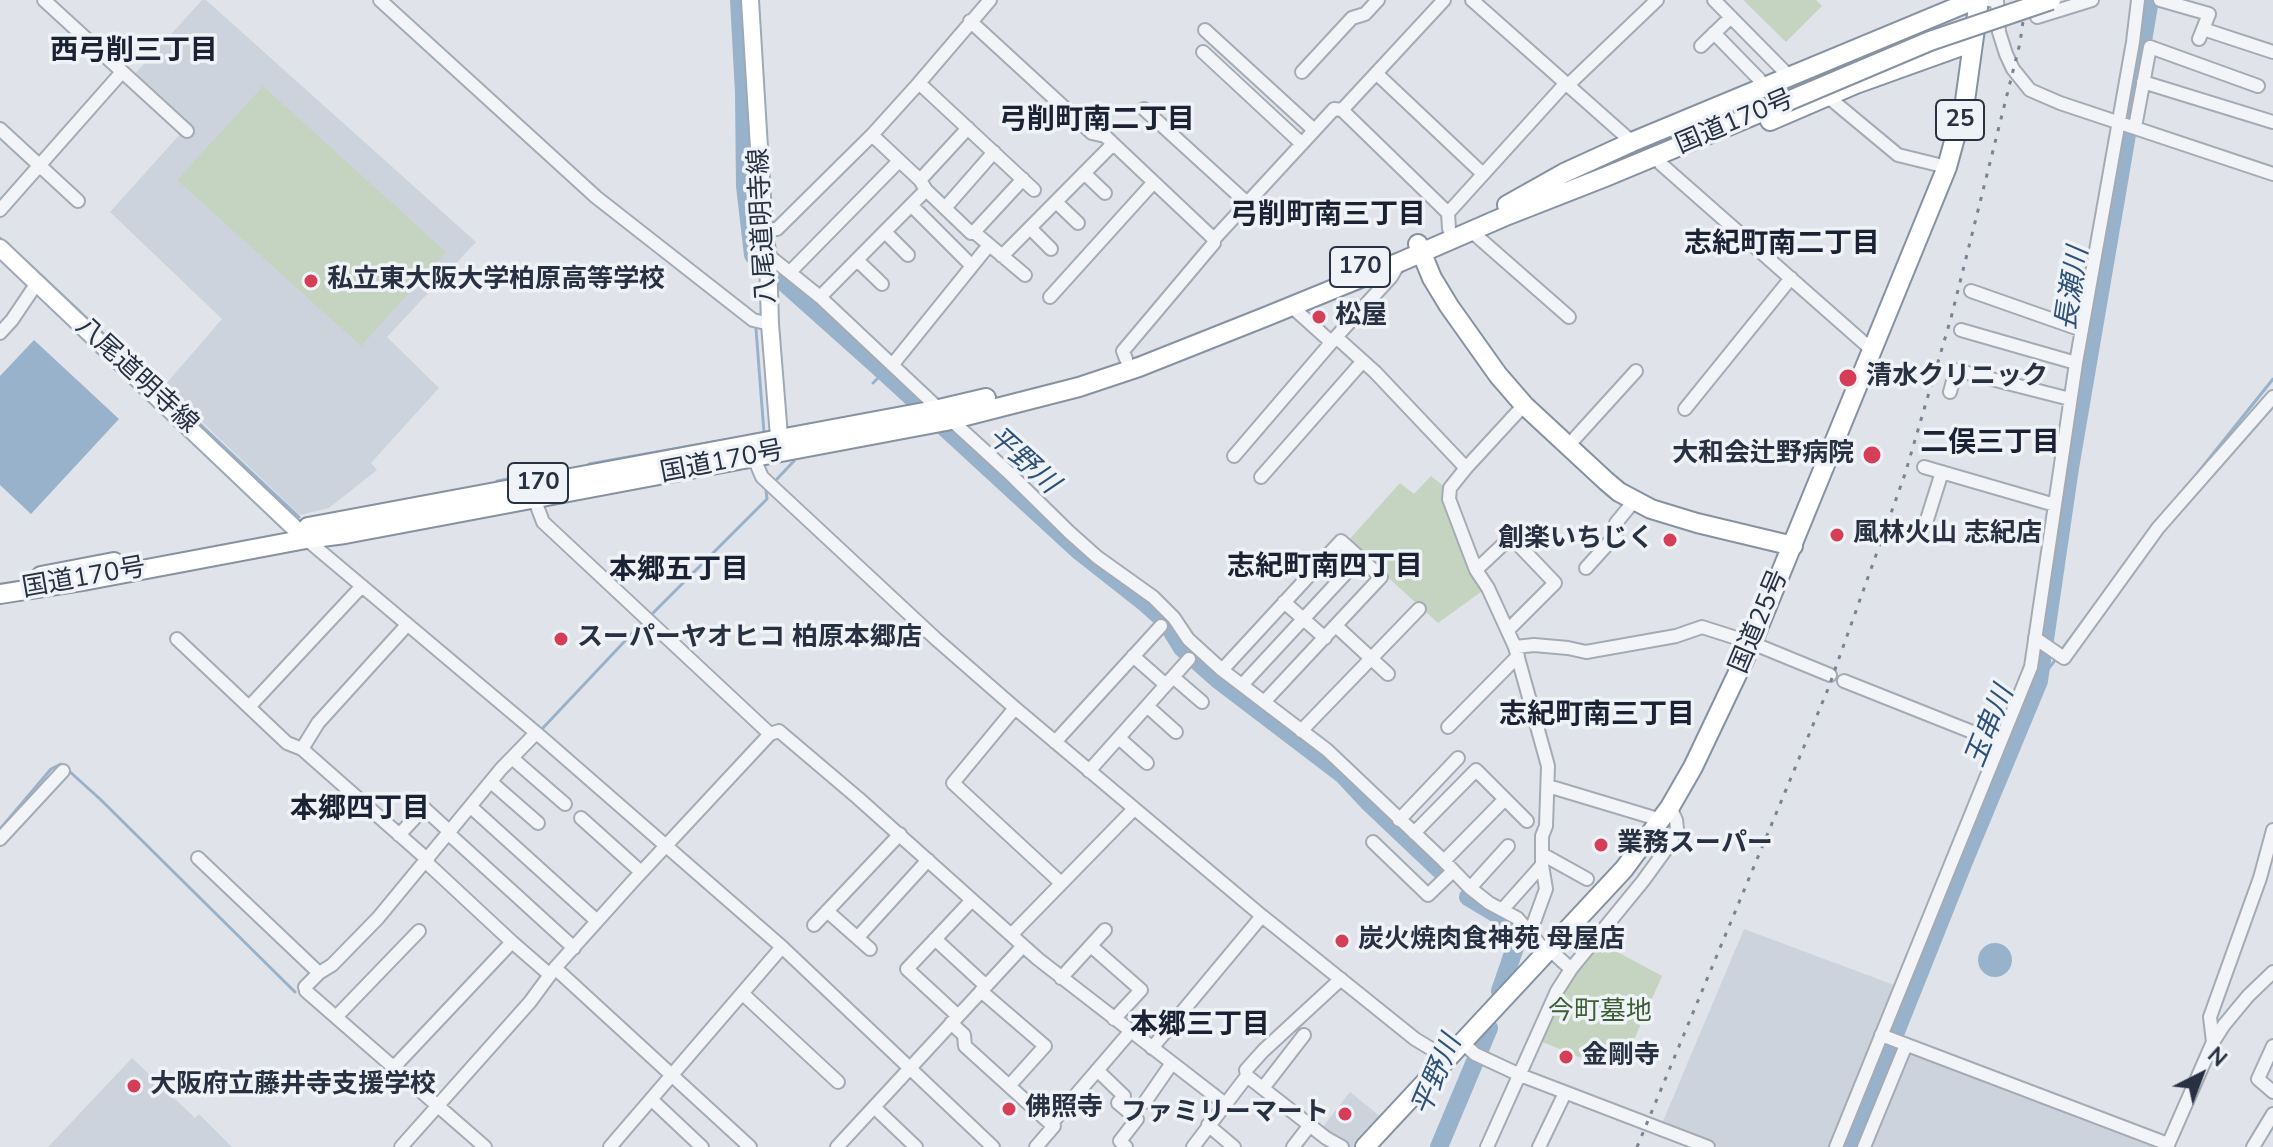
<!DOCTYPE html>
<html>
<head>
<meta charset="utf-8">
<style>
  body { margin:0 }
  #map { position:relative; width:2273px; height:1147px; overflow:hidden; background:#e0e4ea; font-family:"Nunito Sans",sans-serif }
  canvas { display:block }
  .north { position:absolute; left:2161px; top:1035px; width:80px; height:80px; -webkit-text-stroke:6px #eff3f7; paint-order:stroke; rotate:42deg; font-size:22px; font-weight:700; line-height:32px; text-align:center; color:#273142 }
  .north::after { content:''; display:block; margin:auto; width:28px; height:36px; background:#273142; clip-path:polygon(50% 0,100% 100%,50% 72%,0 100%) }
</style>
</head>
<body>
<div id="map">
<canvas width="2273" height="1147"></canvas>
<div class="north">N</div>
</div>
<script>
const c = document.querySelector('canvas').getContext('2d');
c.lineJoin = 'round';
function fillPath(path, color) {
  c.fillStyle = color;
  c.fill(path, 'evenodd');
}
function poly(rows) {
  const path = new Path2D();
  for (const r of rows) {
    if (r.length === 3) {
      path.moveTo(r[0] + r[2], r[1]);
      path.arc(r[0], r[1], r[2], 0, 2 * Math.PI);
      continue;
    }
    path.moveTo(r[0], r[1]);
    for (let i = 2; i < r.length; i += 2) path.lineTo(r[i], r[i + 1]);
  }
  return path;
}
function strokePath(path, color, width, dash) {
  c.strokeStyle = color;
  c.lineWidth = width;
  c.lineCap = dash ? 'butt' : 'round';
  c.setLineDash(dash || []);
  c.stroke(path);
}
function drawText(font, color, halo, rows, align = 'center') {
  c.font = font + ' "Nunito Sans","Noto Sans JP",sans-serif';
  c.lineWidth = 7;
  c.setLineDash([]);
  c.textBaseline = 'middle';
  c.strokeStyle = halo;
  c.fillStyle = color;
  for (const [text, x, y, turn = 0] of rows) {
    c.save();
    c.translate(x, y);
    c.rotate((+turn || 0) * Math.PI / 180);
    c.textAlign = isNaN(turn) ? turn : align;
    if (halo) c.strokeText(text, 0, 0);
    c.fillText(text, 0, 0);
    c.restore();
  }
}
fillPath(poly([
  [202,0,206,0,476,242,387,337,439,388,371,463,377,470,329,508,300,515,164,386,222,319,110,212,182,132,132,77],
  [1744,929,1897,986,1832,1147,1718,1147,1661,1126],
  [1914,1052,2160,1145,2159,1147,1872,1147,1908,1054],
  [132,1058,195,1118,199,1114,232,1147,48,1147],
  [1350,1092,1381,1117,1354,1147,1348,1147,1321,1129]
]), '#cdd3dc');
fillPath(poly([
  [1743,0,1816,0,1822,6,1786,42],
  [263,86,446,252,361,346,177,180],
  [1431,476,1446,488,1485,589,1438,623,1348,541,1400,483,1414,494],
  [1599,942,1662,976,1622,1067,1590,1053,1584,1059,1540,1041,1574,972]
]), '#c5d4c0');
fillPath(poly([
  [34,340,119,419,31,514,0,485,0,376],
  [1995,960,17]
]), '#98b2cc');
strokePath(poly([
  [0,238,6,244],
  [753,255,754,260],
  [27,262,299,517],
  [756,329,764,433,761,434],
  [873,383,884,372],
  [589,464,730,439],
  [777,479,794,461],
  [497,481,545,472],
  [2184,490,2273,379],
  [652,614,767,499,766,490],
  [2060,652,2134,552],
  [2039,681,2056,659],
  [542,729,640,625],
  [69,771,100,799,295,992],
  [0,829,51,769,61,764,63,766]
]), '#98b2cc', 3);
strokePath(poly([
  [739,0,744,93,745,186,753,255,884,372,1080,552,1146,604,1166,622,1182,648,1217,679,1343,775,1370,804,1445,875],
  [1468,897,1518,927,1520,933,1500,991],
  [1439,1147,1489,1028],
  [1850,1147,1963,864,2039,681,2070,468,2150,0]
]), '#98b2cc', 18);
const minor = poly([
  [44,0,187,131],
  [380,0,596,197,753,320,770,324],
  [1472,0,1632,142],
  [1714,0,1790,77],
  [1989,0,1997,1,1999,32,2006,54,2013,69,2030,90,2060,103,2273,174],
  [2160,0,2209,14,2199,39],
  [2037,17,2092,0],
  [970,21,1092,133,1105,136,1214,239,1214,243,1123,351,1126,359],
  [2203,29,2273,52],
  [1205,30,1314,130],
  [1714,33,1759,79,1764,88],
  [1701,46,1731,17],
  [1203,52,1302,144],
  [1302,72,1352,18,1365,14,1378,0],
  [1376,73,1483,174],
  [2143,82,2273,122],
  [919,83,1034,190],
  [1567,86,1657,0],
  [1827,96,1898,155,1947,167],
  [1144,109,1247,203],
  [1342,110,1444,0],
  [2135,127,2150,47,2258,86],
  [0,129,78,201],
  [872,135,920,180,926,190,971,233,974,232],
  [1661,164,1872,350],
  [1084,173,1105,193],
  [1023,179,974,232,1025,275],
  [920,180,968,128],
  [1056,202,1078,223],
  [911,205,971,265],
  [945,208,994,152],
  [0,210,122,72],
  [1030,228,1051,249],
  [1449,229,1448,213,1565,84],
  [764,230,777,229,872,135,919,83,990,0],
  [1471,231,1569,317],
  [885,232,908,255],
  [1214,239,1334,109,1342,110,1448,213],
  [1002,256,1113,144],
  [768,258,774,260,820,297,939,409,1008,472,1069,532,1097,557,1153,597,1174,618,1188,639,1222,670,1327,750,1444,861,1470,888,1489,903,1517,918,1547,953],
  [857,260,882,284],
  [790,272,899,161],
  [1971,291,2082,330],
  [820,297,926,190],
  [1050,297,1153,183],
  [1291,306,1331,342],
  [1961,330,2076,363],
  [0,333,12,320,37,283],
  [1336,337,1375,372,1466,468],
  [893,364,989,245],
  [1950,392,1956,370,2070,399],
  [1524,405,1466,468,1450,488,1449,499,1476,570,1488,588,1515,647,1548,766,1546,826,1542,836,1542,865,1546,889,1530,933],
  [1685,409,1791,278],
  [1567,447,1636,371],
  [751,451,762,477,936,639,1015,708,1262,916,1415,1039,1448,1059],
  [1234,456,1336,337,1391,277,1400,262],
  [1924,467,2055,505],
  [1261,477,1363,361],
  [534,498,543,522,770,734],
  [1925,526,1942,472],
  [306,539,540,736,782,947,993,1147],
  [1586,568,1616,535,1616,523,1634,501],
  [1476,570,1511,537,1555,583,1508,630],
  [1284,602,1325,638],
  [1336,626,1388,674],
  [2035,638,2064,658,2158,528,2273,397],
  [177,639,287,743,302,749,428,860],
  [1515,647,1534,645,1568,648,1586,652,1676,636,1702,627,1752,643,1830,675],
  [1133,656,1166,685],
  [1222,670,1341,541,1381,577,1264,702],
  [1173,677,1202,702],
  [1844,681,2000,743],
  [1242,685,1360,558],
  [1147,706,1176,732],
  [249,707,362,586],
  [1015,708,953,783,1061,883],
  [1448,727,1518,656],
  [1301,731,1419,609],
  [1119,738,1147,763],
  [1055,742,1161,626],
  [302,749,318,723,407,625],
  [512,758,565,804],
  [1089,771,1189,659],
  [491,782,538,823],
  [1548,786,1661,820],
  [414,799,450,832],
  [471,807,597,921],
  [581,818,641,872],
  [1399,820,1458,758],
  [1414,833,1476,770,1527,821],
  [449,834,574,948],
  [399,835,424,808],
  [0,839,63,771],
  [1373,842,1428,895,1453,871],
  [1542,854,1587,879],
  [198,858,319,973],
  [1444,861,1505,799],
  [426,862,512,942,550,975],
  [1470,888,1508,846],
  [1502,910,1542,865],
  [827,911,870,949],
  [814,925,900,834],
  [1011,935,1134,809],
  [858,937,928,860],
  [935,939,986,986],
  [1091,946,1141,990,1114,1019],
  [1550,950,1571,969],
  [555,968,750,1147],
  [1061,978,1105,930],
  [981,991,1045,1046,1009,1086],
  [743,994,838,1082],
  [958,1016,907,969,972,900],
  [336,1017,419,931],
  [951,1023,964,1035,965,1046,1051,1124],
  [1881,1035,2168,1144],
  [2213,1042,2210,1017,2260,878,2273,830],
  [1463,1043,1475,1054,1520,1075,1708,1147],
  [2273,1046,2258,1079,2273,1092],
  [1152,1048,1262,916],
  [394,1067,512,942],
  [1097,1070,1124,1096,1118,1103,1137,1119,1120,1141,1126,1147],
  [1247,1076,1246,1070,1263,1051,1341,979],
  [1263,1088,1304,1035],
  [651,1099,702,1147],
  [1145,1102,1172,1063],
  [874,1107,916,1147],
  [1208,1125,1234,1147],
  [401,1147,530,1002,555,968,634,880,770,734,779,731,858,798,1038,959,1224,1103],
  [485,1147,306,991,305,987,319,973,332,965,378,918,501,769,536,733],
  [610,1147,782,947],
  [837,1147,1023,946],
  [1036,1147,1054,1126,1051,1124,1130,1032],
  [1193,1147,1247,1076,1326,1138,1342,1147],
  [1293,1147,1310,1125],
  [1487,1147,1557,991,1571,969,1643,881,1667,848,1677,829,1676,820,1670,807],
  [1539,1147,1565,1093],
  [1836,1147,2031,667,2076,363,2133,42,2138,0],
  [1864,1147,1906,1045],
  [2167,1147,2213,1042,2224,1025,2248,996,2273,972],
  [2253,1147,2273,1114]
]);
const major = poly([
  [750,0,764,230,768,258,770,324,780,449],
  [0,248,306,539]
]);
const highway = poly([
  [1770,121,1856,84,1973,42],
  [1507,205,1564,173,1632,142,1974,0],
  [1418,244,1432,278,1449,306,1498,375,1524,405,1606,481,1619,492,1651,509,1697,523,1793,546],
  [308,527,935,410,986,398],
  [41,576,114,562],
  [0,594,83,581,306,539,345,534,946,421,1079,387,1139,367,1265,317,1400,262,1508,215,1605,177,1781,104],
  [1365,1147,1624,869,1670,807,1693,767,1752,643,1947,167,1965,101,1979,0]
]);
strokePath(minor, '#a5abb4', 16);
strokePath(major, '#9ea8b6', 20);
strokePath(highway, '#8691a1', 22);
strokePath(minor, '#f3f4f8', 12);
strokePath(major, '#fff', 16);
strokePath(highway, '#fff', 18);
strokePath(poly([
  [1637,1147,1828,689,1905,474,1951,318,2020,43,2026,0]
]), '#788394', 3, [4, 8]);
const highwayBridge = poly([
  [1781,104,1930,41,2051,0]
]);
strokePath(highwayBridge, '#8691a1', 22, []);
strokePath(highwayBridge, '#fff', 18);
for (const [x, y, r, color] of [
  [311,281,8,"#d63d56"],
  [1319,317,8,"#d63d56"],
  [1848,378,10,"#d63d56"],
  [1872,455,10,"#d63d56"],
  [1837,535,8,"#d63d56"],
  [1670,540,8,"#d63d56"],
  [561,639,8,"#d63d56"],
  [1601,845,8,"#d63d56"],
  [1342,941,8,"#d63d56"],
  [1566,1057,8,"#d63d56"],
  [134,1086,8,"#d63d56"],
  [1009,1109,8,"#d63d56"],
  [1345,1114,8,"#d63d56"]
]) {
  const dot = new Path2D();
  dot.arc(x, y, r, 0, 2 * Math.PI);
  c.fillStyle = color;
  c.fill(dot);
  strokePath(dot, '#eff3f7', 3);
}
for (const [x, y, w] of [
  [1960,120,48],
  [1360,267,60],
  [538,483,60]
]) {
  const box = new Path2D();
  box.roundRect(x - w / 2, y - 20, w, 40, 6);
  c.fillStyle = '#eff3f7';
  c.fill(box);
  strokePath(box, '#273142', 2);
}
drawText('bold 24px', '#273142', null, [
  ["25",1960,120],
  ["170",1360,267],
  ["170",538,483]
]);
drawText('26px', '#273142', '#eff3f7', [
  ["国道170号",1735,123,-23],
  ["八尾道明寺線",764,226,-93],
  ["八尾道明寺線",136,376,43],
  ["国道170号",722,463,-11],
  ["国道170号",84,579,-10],
  ["国道25号",1760,622,-67]
]);
drawText('bold 26px', '#273142', '#eff3f7', [
  ["私立東大阪大学柏原高等学校",327,281],
  ["松屋",1335,317],
  ["清水クリニック",1866,378],
  ["大和会辻野病院",1854,455,"right"],
  ["風林火山 志紀店",1853,535],
  ["創楽いちじく",1654,540,"right"],
  ["スーパーヤオヒコ 柏原本郷店",577,639],
  ["業務スーパー",1617,845],
  ["炭火焼肉食神苑 母屋店",1358,941],
  ["金剛寺",1582,1057],
  ["大阪府立藤井寺支援学校",150,1086],
  ["佛照寺",1025,1109],
  ["ファミリーマート",1329,1114,"right"]
], 'left');
drawText('26px', '#3c5e34', '#eff3f7', [
  ["今町墓地",1600,1013]
]);
drawText('bold 28px', '#1a2233', '#eff3f7', [
  ["西弓削三丁目",134,52],
  ["弓削町南二丁目",1097,121],
  ["弓削町南三丁目",1328,216],
  ["志紀町南二丁目",1782,245],
  ["二俣三丁目",1990,444],
  ["志紀町南四丁目",1325,568],
  ["本郷五丁目",679,571],
  ["志紀町南三丁目",1597,716],
  ["本郷四丁目",360,810],
  ["本郷三丁目",1200,1026]
]);
drawText('italic 28px', '#2f5178', '#eff3f7', [
  ["長瀬川",2074,289,-81],
  ["平野川",1022,461,42],
  ["玉串川",1991,727,-68],
  ["平野川",1438,1076,-67]
]);
</script>
</body>
</html>
